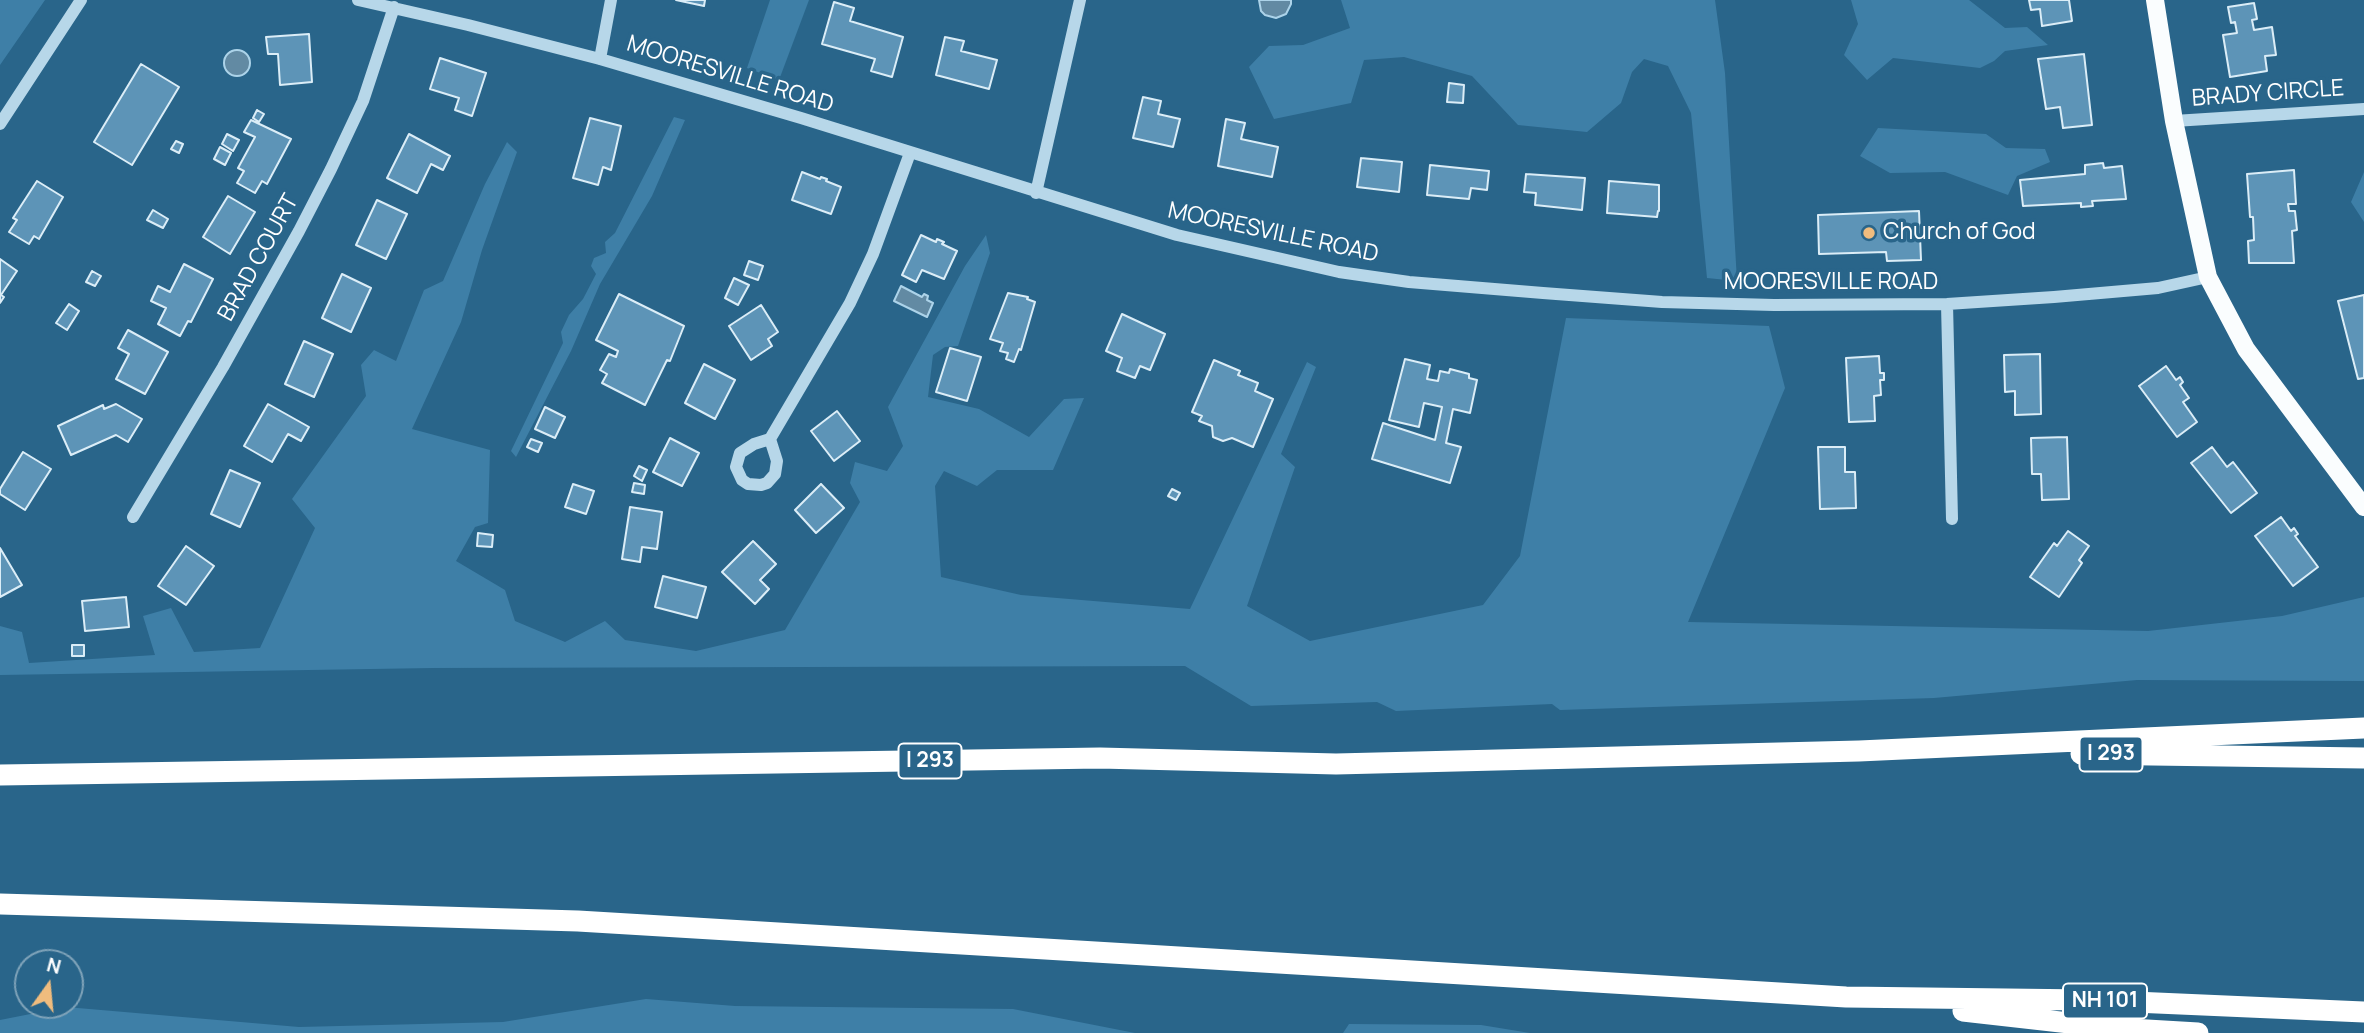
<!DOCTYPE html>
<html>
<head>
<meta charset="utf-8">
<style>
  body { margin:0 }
  #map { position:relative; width:2364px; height:1033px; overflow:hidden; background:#29658a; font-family:Manrope,sans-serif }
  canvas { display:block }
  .north { position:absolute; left:14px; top:949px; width:70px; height:70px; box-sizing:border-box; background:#29658a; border:2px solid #7fa3b9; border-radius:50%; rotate:15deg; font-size:19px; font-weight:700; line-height:28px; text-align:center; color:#fff }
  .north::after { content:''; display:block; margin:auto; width:24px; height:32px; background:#f0bc7e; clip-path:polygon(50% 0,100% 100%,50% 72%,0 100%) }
</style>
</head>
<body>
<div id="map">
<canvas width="2364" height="1033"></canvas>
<div class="north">N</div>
</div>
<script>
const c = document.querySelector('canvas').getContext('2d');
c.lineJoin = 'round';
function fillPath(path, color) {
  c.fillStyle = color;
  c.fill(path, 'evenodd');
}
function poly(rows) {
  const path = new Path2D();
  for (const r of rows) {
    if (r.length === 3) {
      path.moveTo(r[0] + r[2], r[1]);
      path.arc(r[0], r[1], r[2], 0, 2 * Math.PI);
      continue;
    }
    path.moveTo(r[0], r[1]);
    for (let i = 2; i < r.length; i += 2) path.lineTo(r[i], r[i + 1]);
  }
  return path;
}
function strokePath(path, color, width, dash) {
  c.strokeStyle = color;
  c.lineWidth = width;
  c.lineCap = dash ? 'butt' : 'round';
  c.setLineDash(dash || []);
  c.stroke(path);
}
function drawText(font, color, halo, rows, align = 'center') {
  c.font = font + ' Manrope,sans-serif';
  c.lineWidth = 7;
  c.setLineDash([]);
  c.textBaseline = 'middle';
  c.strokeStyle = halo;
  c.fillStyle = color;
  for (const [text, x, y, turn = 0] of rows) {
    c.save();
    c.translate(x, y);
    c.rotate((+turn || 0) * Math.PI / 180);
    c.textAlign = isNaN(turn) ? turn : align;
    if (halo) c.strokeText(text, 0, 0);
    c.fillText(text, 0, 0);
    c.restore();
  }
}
fillPath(poly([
  [0,0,45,0,0,65],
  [770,0,809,0,779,80,747,68],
  [1341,0,1715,0,1725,73,1737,281,1707,278,1691,113,1668,66,1644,59,1632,72,1621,103,1587,132,1518,125,1472,76,1404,57,1364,60,1351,103,1274,119,1249,67,1269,46,1303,45,1350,28],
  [1851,0,1969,0,2005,28,2027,27,2048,45,2005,51,1994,61,1980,68,1893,58,1867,80,1844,55,1858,24],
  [674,117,685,120,652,196,600,284,571,351,516,457,511,451,563,343,561,332,569,315,583,299,596,274,591,266,594,258,606,253,605,242,615,233],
  [1878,128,1986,134,2006,148,2045,149,2050,162,2017,176,2008,195,1945,172,1890,173,1860,156],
  [507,142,517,152,482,250,461,322,412,429,490,450,488,523,475,527,456,561,505,590,515,621,565,642,605,621,625,640,696,651,785,630,860,502,850,483,855,462,887,471,903,446,888,407,965,266,986,235,990,253,958,346,945,347,933,355,928,397,979,409,1029,437,1064,399,1084,398,1053,470,997,470,977,486,944,471,935,486,941,577,1021,595,1190,609,1307,362,1316,367,1281,454,1295,467,1247,606,1310,641,1483,605,1520,556,1566,318,1769,326,1785,388,1688,622,2148,631,2282,616,2364,597,2364,681,2137,680,1934,698,1560,710,1552,704,1396,711,1377,702,1251,706,1185,666,433,668,0,675,0,626,22,632,29,663,155,655,143,616,171,608,194,652,260,648,315,528,292,499,366,396,361,365,374,350,396,361,424,290,443,281,485,184],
  [2364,172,2364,222,2351,202],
  [646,999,735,1006,1013,1009,1135,1033,0,1033,0,1020,66,1007,299,1027,503,1022],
  [1349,1024,1481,1025,1530,1033,1343,1033]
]), '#3e7fa7');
const water = poly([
  [1259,0,1291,0,1291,4,1286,14,1276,18,1265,15,1261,11,1259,0],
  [237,63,13],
  [901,286,922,297,924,294,928,296,927,300,933,303,927,317,894,301,901,286]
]);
fillPath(water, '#628aa3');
strokePath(water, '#acd3e9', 2);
const building = poly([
  [676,0,705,0,704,6,676,0],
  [2029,0,2069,0,2072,21,2042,26,2040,9,2031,10,2029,0],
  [834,2,854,8,850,21,903,37,892,77,871,71,875,59,822,44,834,2],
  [2254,3,2257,19,2252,20,2254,30,2272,27,2276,55,2265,56,2267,71,2230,77,2223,35,2237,33,2235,22,2231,23,2228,7,2254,3],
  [309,34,312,82,280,85,278,54,268,54,266,37,309,34],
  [945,37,964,41,961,51,997,60,989,89,936,75,945,37],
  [2084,54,2092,125,2063,128,2060,107,2046,109,2038,59,2084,54],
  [440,58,486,73,472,116,455,110,459,98,430,89,440,58],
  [141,64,179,87,132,165,94,142,141,64],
  [1449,83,1464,85,1463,103,1447,102,1449,83],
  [1143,97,1161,101,1158,114,1180,119,1173,147,1133,138,1143,97],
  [257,110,264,114,259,122,253,118,257,110],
  [590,118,621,126,611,170,603,167,598,185,573,178,590,118],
  [1226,119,1245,123,1241,139,1278,147,1272,177,1218,166,1226,119],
  [251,120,291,139,267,184,262,181,255,193,237,183,244,171,238,168,255,137,244,132,251,120],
  [227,134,239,140,233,151,222,144,227,134],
  [409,134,450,156,443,170,431,164,417,193,387,178,409,134],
  [176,141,183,144,179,153,171,149,176,141],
  [220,147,231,153,225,165,214,159,220,147],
  [1361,158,1402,162,1399,192,1357,187,1361,158],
  [2103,163,2104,168,2122,166,2126,199,2092,201,2093,206,2081,207,2081,203,2023,206,2020,180,2085,174,2085,165,2103,163],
  [1430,165,1489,171,1487,190,1471,188,1469,199,1427,195,1430,165],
  [2294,170,2296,204,2288,204,2289,211,2295,211,2297,230,2292,231,2294,263,2249,263,2248,241,2254,240,2253,217,2250,217,2247,174,2294,170],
  [802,172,820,179,821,177,827,179,826,181,841,187,831,214,792,200,802,172],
  [1526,174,1585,178,1582,210,1535,205,1536,193,1524,192,1526,174],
  [37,181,63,197,39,239,34,236,29,244,9,232,17,220,13,218,37,181],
  [1609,181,1659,185,1659,211,1658,211,1657,217,1607,213,1609,181],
  [228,196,255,212,230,254,203,237,228,196],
  [377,200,407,214,386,259,356,245,377,200],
  [153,210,168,219,163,228,147,220,153,210],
  [1919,211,1921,260,1887,261,1886,252,1819,254,1818,215,1919,211],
  [921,235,936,242,937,239,944,242,942,244,957,251,944,279,922,270,916,282,902,275,921,235],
  [0,259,17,271,1,295,4,297,0,303,0,259],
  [749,261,763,266,758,280,744,275,749,261],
  [184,264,213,279,191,322,188,321,180,336,158,324,166,308,151,301,158,286,170,292,184,264],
  [92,271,101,276,95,286,86,282,92,271],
  [342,274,371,288,351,332,322,318,342,274],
  [734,278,749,285,738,305,725,298,734,278],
  [1008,293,1028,297,1027,299,1035,302,1021,350,1019,349,1014,362,1006,359,1008,353,1000,351,1003,343,990,339,1008,293],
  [619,294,684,326,670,361,667,360,645,405,602,383,607,374,600,370,609,354,616,357,618,351,596,340,619,294],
  [2364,295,2364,378,2358,379,2338,301,2364,295],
  [69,304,79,311,67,330,56,323,69,304],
  [761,305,778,332,768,339,772,346,751,360,729,326,761,305],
  [1122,314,1165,334,1150,370,1140,366,1135,378,1117,371,1122,358,1106,351,1122,314],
  [128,330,168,352,145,394,116,379,129,354,118,348,128,330],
  [304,341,333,354,314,397,285,384,304,341],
  [950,348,981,357,967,401,936,392,950,348],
  [2040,354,2041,414,2015,415,2015,391,2005,392,2004,355,2040,354],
  [1879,356,1880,373,1884,373,1884,380,1880,380,1881,395,1874,396,1875,421,1849,422,1846,358,1879,356],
  [1405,359,1430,365,1427,379,1438,381,1440,371,1449,373,1450,369,1469,374,1469,378,1477,380,1470,413,1453,409,1446,443,1461,447,1450,483,1372,459,1383,423,1435,440,1442,407,1424,403,1419,427,1389,420,1405,359],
  [1214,360,1240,371,1238,375,1258,383,1255,391,1273,399,1253,447,1232,438,1223,441,1213,437,1212,426,1199,421,1202,416,1192,412,1214,360],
  [704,364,735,380,715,419,685,403,704,364],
  [2166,366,2176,380,2180,377,2183,382,2180,385,2189,398,2183,402,2197,422,2177,437,2139,386,2166,366],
  [116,404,142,419,128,442,116,435,71,455,58,426,103,405,104,409,116,404],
  [268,404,309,427,301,441,288,434,272,462,244,446,268,404],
  [545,407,565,417,555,438,535,429,545,407],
  [837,411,860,441,834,461,811,431,837,411],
  [2067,437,2069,499,2042,500,2041,474,2032,474,2031,438,2067,437],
  [670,438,699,453,682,486,653,472,670,438],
  [531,439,542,443,538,452,527,447,531,439],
  [1818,447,1845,447,1845,472,1855,472,1856,508,1820,509,1818,447],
  [2212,447,2227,467,2233,462,2257,493,2231,513,2191,463,2212,447],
  [23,452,51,469,25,510,0,494,0,489,23,452],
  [639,466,647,470,642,481,634,476,639,466],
  [230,470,260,483,240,527,211,514,230,470],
  [634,483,645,485,644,494,632,492,634,483],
  [573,484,594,491,586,514,565,507,573,484],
  [821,484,844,508,816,533,795,510,821,484],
  [1172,489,1180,493,1176,500,1168,496,1172,489],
  [630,507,662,512,657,549,642,547,640,562,622,559,630,507],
  [2281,517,2291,531,2294,528,2298,534,2295,536,2318,567,2293,586,2255,536,2281,517],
  [2068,531,2089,546,2079,560,2082,563,2059,597,2030,577,2054,543,2057,546,2068,531],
  [478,533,493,535,492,547,477,546,478,533],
  [753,541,776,564,760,580,769,589,755,604,722,572,753,541],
  [186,546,214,566,186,605,158,586,186,546],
  [0,548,22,585,0,597,0,548],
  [663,576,706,587,697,618,655,607,663,576],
  [126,597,129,627,85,631,82,601,126,597],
  [72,645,84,645,84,656,72,656,72,645]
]);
fillPath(building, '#5d94b7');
strokePath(building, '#dbedf7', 2);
strokePath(poly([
  [358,0,468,25,600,59,801,118,1177,235,1339,272,1409,282,1543,293,1662,302,1774,305,1947,304,2054,297,2158,288,2208,277],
  [600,59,611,0],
  [2174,121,2364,109],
  [0,124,81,0],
  [1036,193,1080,0],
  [1947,304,1952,519],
  [770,439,850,303,873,254,910,153],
  [770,439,777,461,775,474,767,483,761,485,748,484,742,480,736,467,740,453,754,444,770,439],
  [133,517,223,367,299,231,331,169,363,101,394,7]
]), '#b7d7e9', 12);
strokePath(poly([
  [2155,0,2174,121,2208,277,2246,349,2364,507]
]), '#fafdfe', 18);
strokePath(poly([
  [2081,754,2364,758],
  [0,775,1100,758,1336,764,1859,751,2364,728],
  [0,904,578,921,1846,997,2088,1000,2364,1012],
  [1963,1011,2113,1028,2198,1033]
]), '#fff', 21);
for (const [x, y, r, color] of [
  [1869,233,7,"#f0bc7e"]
]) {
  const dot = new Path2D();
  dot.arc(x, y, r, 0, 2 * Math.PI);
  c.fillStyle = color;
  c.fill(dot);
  strokePath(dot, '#29658a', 2.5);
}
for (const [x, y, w] of [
  [2111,754,63],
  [930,761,63],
  [2105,1001,84]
]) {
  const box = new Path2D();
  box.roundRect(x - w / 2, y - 17.5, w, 35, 5);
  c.fillStyle = '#29658a';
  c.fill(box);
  strokePath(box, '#fff', 2);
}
drawText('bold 21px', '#fff', null, [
  ["I 293",2111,754],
  ["I 293",930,761],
  ["NH 101",2105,1001]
]);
drawText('23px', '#fff', '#29658a', [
  ["MOORESVILLE ROAD",730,75,17],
  ["BRADY CIRCLE",2268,94,-4],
  ["MOORESVILLE ROAD",1273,233,12],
  ["BRAD COURT",259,258,-61],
  ["MOORESVILLE ROAD",1831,283]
]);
drawText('23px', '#fff', '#29658a', [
  ["Church of God",1883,233]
], 'left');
</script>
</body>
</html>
